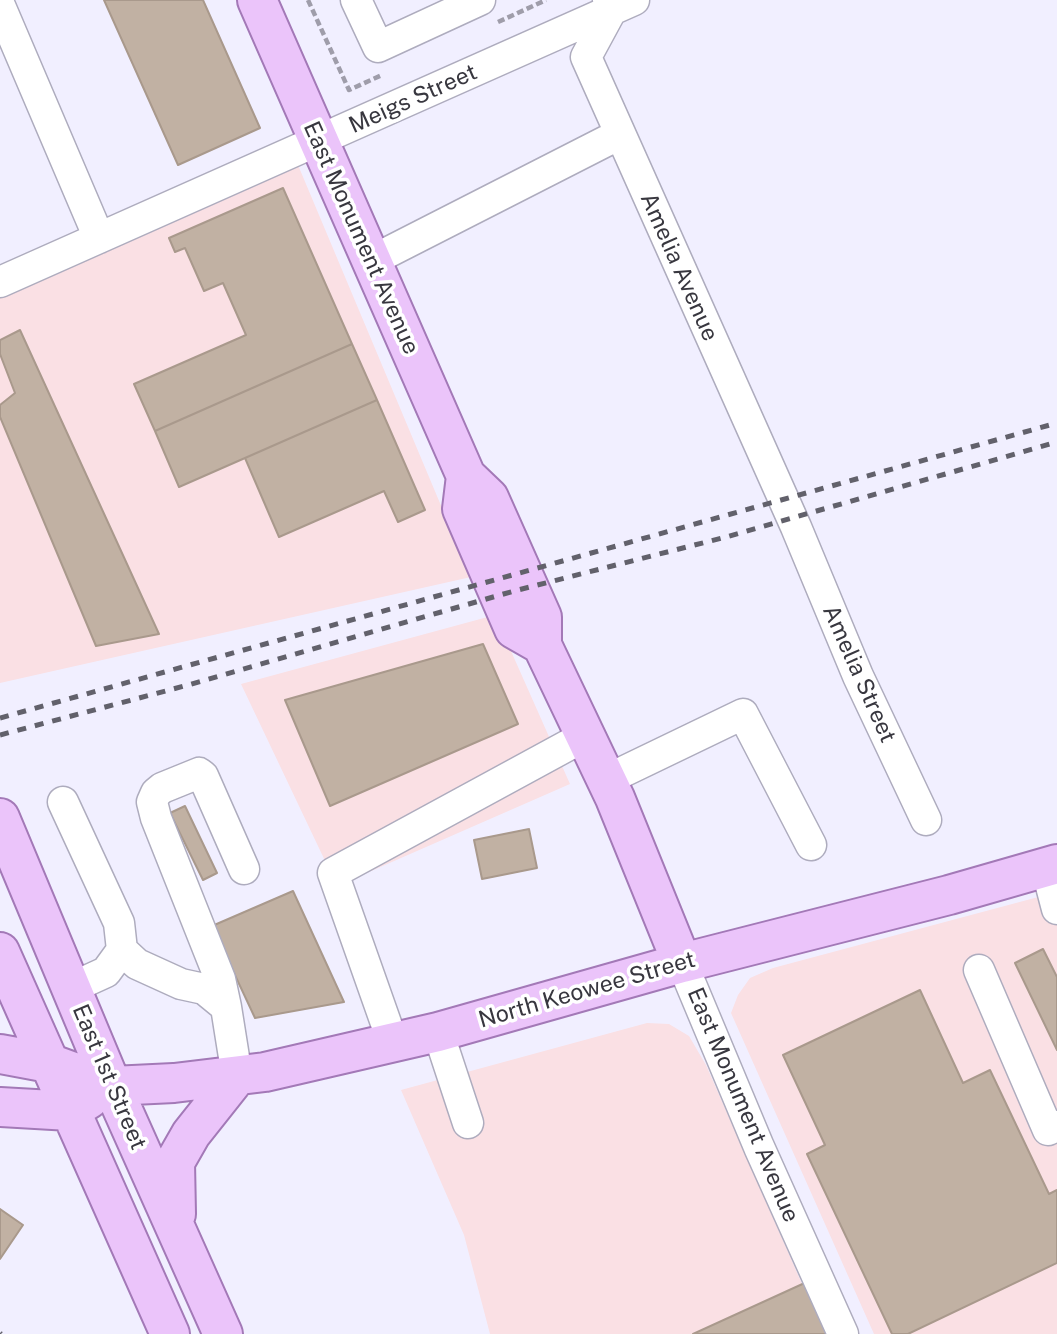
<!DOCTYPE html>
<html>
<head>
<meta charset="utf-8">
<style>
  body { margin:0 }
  canvas { display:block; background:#f1efff }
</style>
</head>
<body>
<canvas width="1057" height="1334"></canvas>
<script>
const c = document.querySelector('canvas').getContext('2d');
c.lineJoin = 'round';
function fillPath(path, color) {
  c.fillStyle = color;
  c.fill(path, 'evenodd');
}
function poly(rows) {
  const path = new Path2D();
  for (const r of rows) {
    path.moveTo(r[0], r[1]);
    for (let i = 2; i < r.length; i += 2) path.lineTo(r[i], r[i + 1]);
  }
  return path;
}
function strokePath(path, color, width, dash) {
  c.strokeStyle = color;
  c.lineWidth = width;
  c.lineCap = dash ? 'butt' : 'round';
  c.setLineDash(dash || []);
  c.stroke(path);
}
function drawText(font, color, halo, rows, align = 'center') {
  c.font = font + ' "Public Sans",sans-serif';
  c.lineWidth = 7;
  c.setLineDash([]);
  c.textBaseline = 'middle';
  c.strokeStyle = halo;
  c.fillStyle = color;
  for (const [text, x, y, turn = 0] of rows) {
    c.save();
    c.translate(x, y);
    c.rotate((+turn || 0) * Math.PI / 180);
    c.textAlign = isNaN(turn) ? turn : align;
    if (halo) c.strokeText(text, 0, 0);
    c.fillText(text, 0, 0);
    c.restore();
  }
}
fillPath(poly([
  [298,165,471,577,0,683,0,297],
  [495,615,570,784,337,886,241,684],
  [1057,892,1057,1334,874,1334,731,1013,738,995,750,978,773,968],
  [647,1023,669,1024,689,1036,706,1065,824,1334,490,1334,464,1235,401,1090]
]), '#fae0e4');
const building = poly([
  [104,0,203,0,260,128,178,165,104,0],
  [283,188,352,344,155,431,134,384,246,335,223,283,204,291,185,248,175,252,169,238,283,188],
  [20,330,159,634,96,646,0,417,0,405,15,393,0,354,0,340,20,330],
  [352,344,377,400,179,487,155,431,352,344],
  [377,400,425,510,398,522,384,491,279,537,245,458,377,400],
  [483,644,518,724,330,806,285,700,483,644],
  [185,806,217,873,203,880,170,813,185,806],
  [529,829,537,868,482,879,474,840,529,829],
  [293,891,344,1002,255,1018,212,926,293,891],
  [1043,949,1057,977,1057,1050,1015,963,1043,949],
  [920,990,963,1083,990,1070,1049,1194,1057,1190,1057,1263,908,1334,892,1334,807,1154,825,1145,783,1055,920,990],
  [0,1209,23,1225,0,1259,0,1209],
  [809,1281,832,1334,693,1334,809,1281]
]);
fillPath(building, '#c1b1a3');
strokePath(building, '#a9998c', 2);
const minor = poly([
  [356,0,378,47,480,0],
  [608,0,612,9,586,57,796,527,858,676,926,820],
  [0,6,99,238],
  [371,261,620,134],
  [0,282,634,0],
  [606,780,743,714,811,845],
  [63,802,119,923,122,950,106,972,71,988],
  [1046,867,1057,909],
  [122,950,137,964,181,984,204,989,226,1007,237,1076],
  [682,963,759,1147,843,1334],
  [979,970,1048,1130,1057,1126],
  [226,1007,220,979,156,818,152,802,156,793,162,788,199,773,203,776,244,869],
  [438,1032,468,1123],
  [393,1043,333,873,585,736]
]);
const major = poly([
  [257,0,466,476,489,498,542,617,542,645,615,798,682,963],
  [466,476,462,509,514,629,542,645],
  [0,818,112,1086,223,1334],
  [0,952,170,1334],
  [0,1054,49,1063,112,1086,174,1083,265,1072,438,1032,682,963,949,895,1057,864],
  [0,1107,70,1111,89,1099],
  [176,1214,175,1162,191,1134,237,1076]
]);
strokePath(minor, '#aeacbe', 33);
strokePath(major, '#a379b7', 42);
strokePath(poly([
  [308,0,349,90,382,75],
  [498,22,546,0]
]), '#9f9daa', 4.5, [7, 3.5]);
strokePath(minor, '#fff', 30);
strokePath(major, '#ebc4fa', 38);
strokePath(poly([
  [0,718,1057,423],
  [0,735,188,685,514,591,726,537,1057,442],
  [0,1333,1,1334]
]), '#62616b', 5, [9, 9]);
drawText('23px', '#38373f', '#fff', [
  ["Meigs Street",413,99,-24],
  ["East Monument Avenue",361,238,66],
  ["Amelia Avenue",679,267,66],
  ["Amelia Street",859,674,66],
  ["North Keowee Street",587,990,-16],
  ["East 1st Street",109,1077,67],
  ["East Monument Avenue",743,1105,67]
]);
</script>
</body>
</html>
